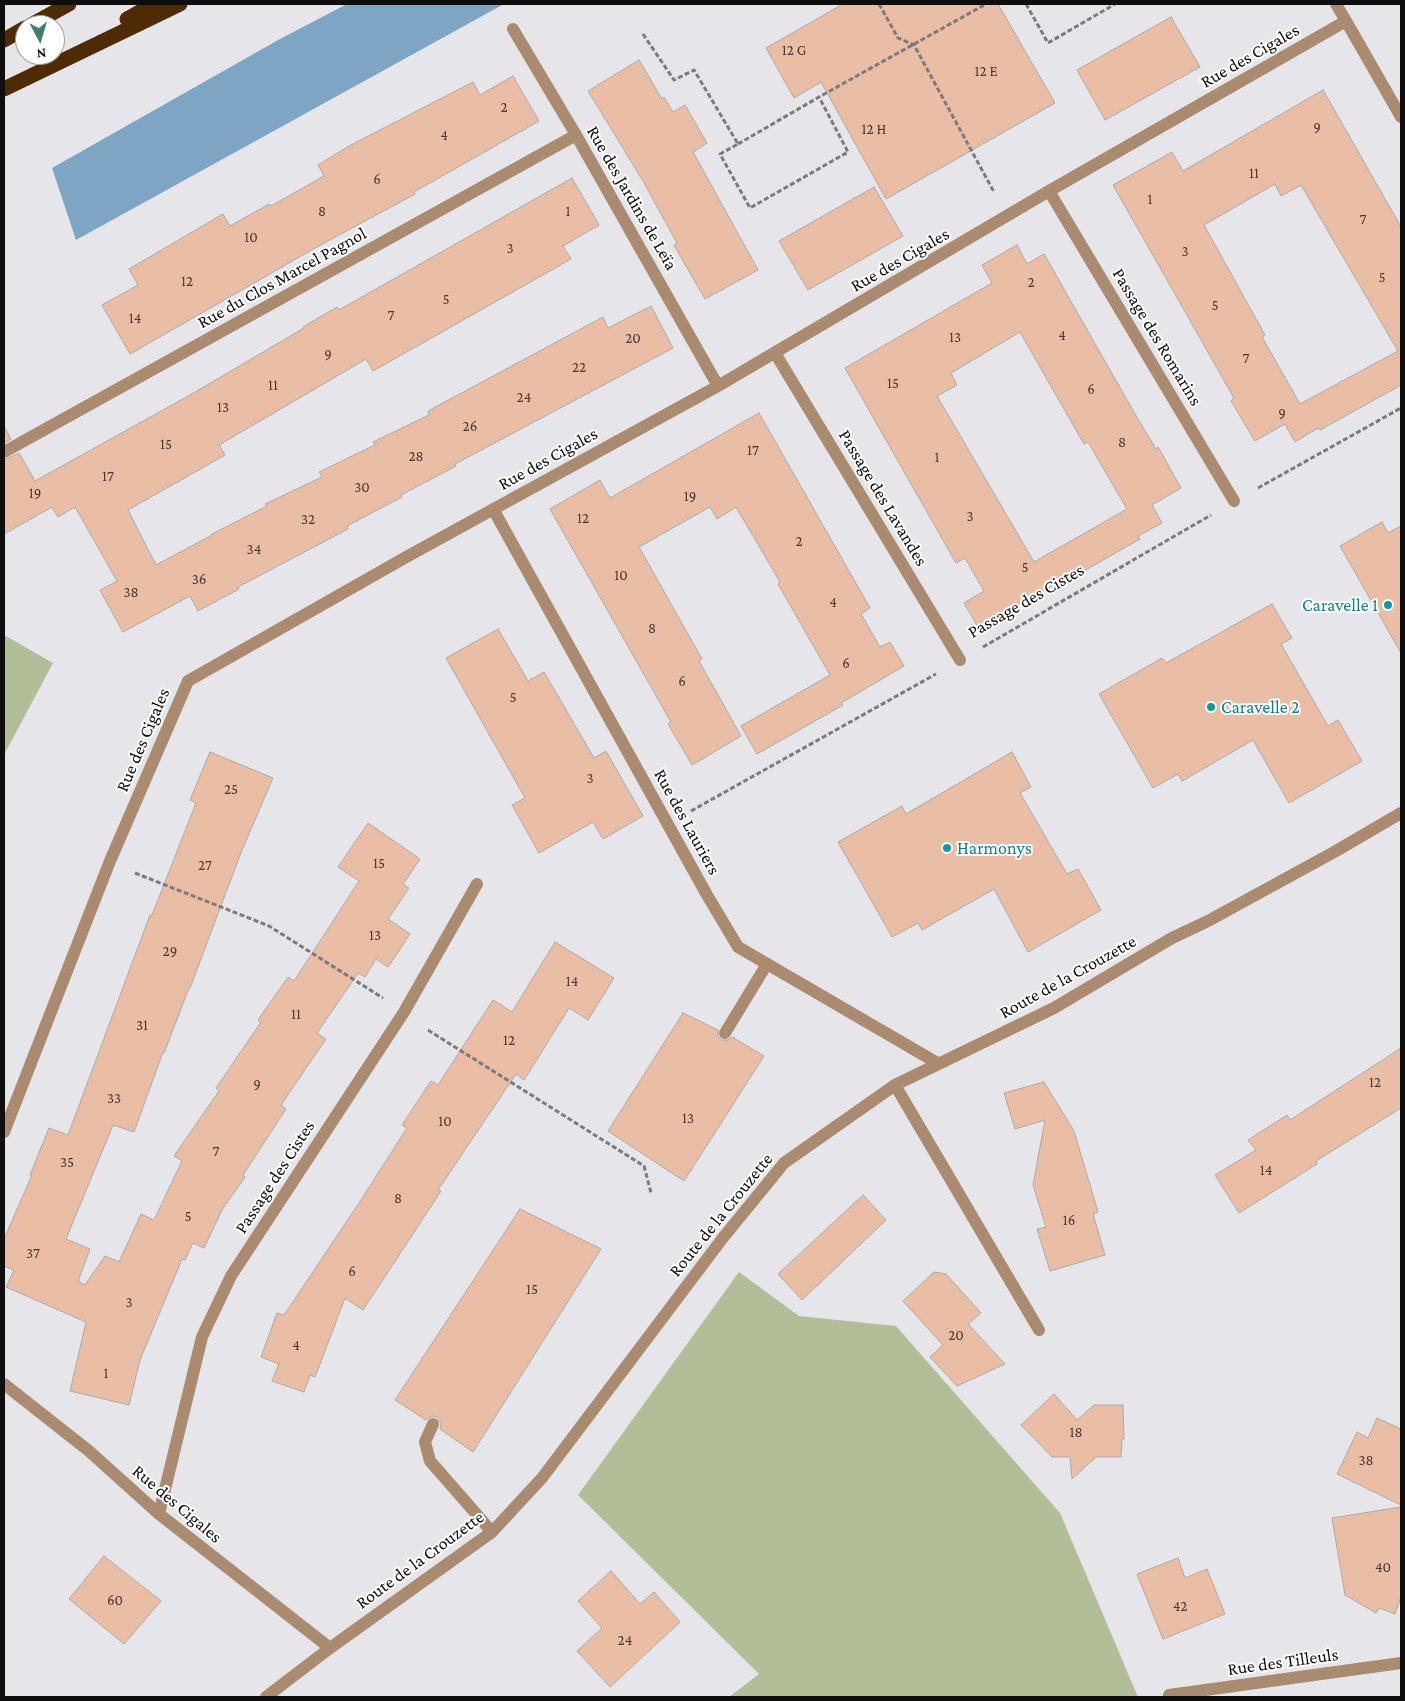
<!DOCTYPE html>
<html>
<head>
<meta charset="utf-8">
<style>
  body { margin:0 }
  #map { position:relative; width:1405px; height:1701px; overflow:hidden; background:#e6e6ea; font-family:"Crimson Pro",serif }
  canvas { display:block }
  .frame { position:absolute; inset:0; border:5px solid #0e0e0f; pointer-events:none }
  .north { position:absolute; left:15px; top:15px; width:50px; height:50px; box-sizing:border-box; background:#fff; border:1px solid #9f9f9f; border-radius:50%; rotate:174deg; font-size:14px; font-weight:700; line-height:20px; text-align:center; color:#0e0e0f }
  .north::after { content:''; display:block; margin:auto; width:18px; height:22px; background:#41806d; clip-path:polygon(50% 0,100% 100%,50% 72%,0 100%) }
</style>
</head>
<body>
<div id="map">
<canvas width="1405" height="1701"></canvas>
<div class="frame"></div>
<div class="north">N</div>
</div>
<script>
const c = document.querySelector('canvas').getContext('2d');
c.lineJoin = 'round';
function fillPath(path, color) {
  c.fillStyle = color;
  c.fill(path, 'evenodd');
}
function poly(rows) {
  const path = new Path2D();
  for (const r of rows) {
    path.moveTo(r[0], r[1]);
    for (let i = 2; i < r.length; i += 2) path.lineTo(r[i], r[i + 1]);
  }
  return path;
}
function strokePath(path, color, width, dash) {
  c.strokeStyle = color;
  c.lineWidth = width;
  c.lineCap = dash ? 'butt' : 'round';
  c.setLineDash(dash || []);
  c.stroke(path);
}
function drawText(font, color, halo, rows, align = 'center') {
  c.font = font + ' "Crimson Pro",serif';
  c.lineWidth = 4;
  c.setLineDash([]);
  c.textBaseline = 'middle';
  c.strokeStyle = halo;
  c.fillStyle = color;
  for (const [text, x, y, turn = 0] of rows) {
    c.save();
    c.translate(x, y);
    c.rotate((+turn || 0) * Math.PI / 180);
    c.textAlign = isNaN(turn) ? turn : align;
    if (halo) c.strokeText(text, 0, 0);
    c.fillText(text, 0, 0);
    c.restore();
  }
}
fillPath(poly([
  [4,635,53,663,4,755],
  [739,1272,799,1316,896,1326,1060,1513,1138,1697,729,1697,759,1674,578,1495]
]), '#b2be98');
fillPath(poly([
  [347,4,504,4,76,240,52,168,280,39]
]), '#7ea6c4');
const building = poly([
  [843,4,998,4,1055,103,886,199,821,82,794,98,766,48,843,4],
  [1171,17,1200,67,1105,120,1077,70,1171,17],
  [639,60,662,99,664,97,673,112,685,105,707,143,693,152,758,270,705,299,674,245,677,243,643,181,588,91,639,60],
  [513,76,539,121,414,192,415,194,315,248,130,354,102,305,138,285,129,269,223,214,230,226,269,204,271,206,324,176,318,165,349,146,473,82,480,95,513,76],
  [1323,90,1401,227,1401,385,1320,430,1318,428,1295,442,1285,424,1255,441,1231,401,1234,398,1113,185,1172,152,1183,171,1323,90],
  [1275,184,1281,196,1301,185,1398,351,1300,404,1262,337,1265,335,1204,225,1275,184],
  [572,178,599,225,563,246,571,259,373,371,366,359,219,445,225,455,128,510,156,565,212,535,212,534,267,506,265,504,322,477,319,472,375,445,373,442,429,415,428,411,603,317,608,328,651,306,673,348,455,464,456,466,401,495,402,497,347,526,348,529,238,587,239,589,198,611,190,596,123,632,100,590,117,581,75,507,58,517,52,507,4,534,4,460,19,453,35,481,190,395,304,328,303,327,337,307,339,310,572,178],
  [874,187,903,236,808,290,779,241,874,187],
  [1017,245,1027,264,1044,254,1135,414,1156,449,1158,447,1181,488,1152,505,1162,523,1138,536,1140,539,1054,588,1052,586,978,627,964,603,984,591,965,558,956,563,845,368,992,283,982,265,1017,245],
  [1020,332,1084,444,1088,442,1127,509,1034,562,937,396,957,385,951,373,1020,332],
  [759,413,870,608,861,614,880,647,890,642,904,666,841,703,843,705,757,754,741,726,830,675,778,584,780,582,736,507,717,519,710,507,639,547,702,659,699,661,741,736,692,765,668,724,671,722,550,509,600,480,610,498,759,413],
  [4,426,11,439,4,443,4,426],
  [1382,522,1388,533,1401,526,1401,653,1340,546,1382,522],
  [1272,604,1292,638,1281,644,1328,726,1338,720,1362,761,1289,803,1253,740,1182,781,1178,774,1153,788,1099,694,1162,658,1166,663,1272,604],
  [498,629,528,681,544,672,594,758,606,751,643,816,603,839,593,822,539,853,512,805,525,798,446,658,498,629],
  [210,752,273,778,242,850,190,988,189,988,164,1053,163,1052,134,1132,113,1125,66,1239,90,1249,78,1281,85,1285,105,1256,119,1262,141,1214,154,1220,182,1161,174,1156,219,1091,216,1088,261,1022,258,1020,288,977,294,981,359,881,338,867,368,823,420,859,403,884,409,888,388,919,410,934,388,967,376,959,365,977,358,973,317,1033,326,1039,281,1105,286,1109,243,1175,245,1177,222,1210,204,1248,193,1243,185,1260,182,1259,140,1360,129,1405,70,1391,86,1322,6,1287,14,1270,4,1266,4,1239,32,1175,30,1175,49,1128,68,1135,150,915,152,915,196,803,190,800,210,752],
  [1012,752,1031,787,1020,793,1067,874,1078,869,1101,910,1028,952,994,889,922,930,918,923,892,937,838,842,902,806,906,814,1012,752],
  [555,942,614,978,588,1020,569,1008,524,1080,516,1074,438,1190,441,1191,363,1310,345,1298,315,1377,310,1375,304,1392,272,1381,279,1364,261,1357,277,1313,284,1315,357,1206,407,1128,402,1125,431,1081,438,1085,493,1000,512,1012,555,942],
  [683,1013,718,1030,718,1036,721,1040,728,1040,732,1037,764,1056,684,1181,608,1131,683,1013],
  [1401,1048,1401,1108,1316,1161,1317,1164,1239,1213,1215,1175,1256,1150,1248,1140,1287,1115,1290,1120,1401,1048],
  [1044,1082,1074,1131,1098,1212,1093,1214,1105,1255,1050,1271,1037,1229,1046,1227,1033,1185,1045,1120,1015,1129,1004,1093,1044,1082],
  [863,1195,886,1220,802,1300,778,1274,863,1195],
  [520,1209,601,1249,473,1452,440,1429,441,1423,437,1417,432,1416,426,1420,395,1400,520,1209],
  [934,1272,946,1274,981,1313,968,1324,1005,1364,957,1386,930,1357,943,1345,903,1301,934,1272],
  [1054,1394,1077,1420,1094,1405,1123,1405,1124,1439,1122,1439,1121,1457,1096,1457,1072,1479,1070,1457,1052,1457,1021,1425,1054,1394],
  [1377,1418,1401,1429,1401,1505,1337,1474,1357,1432,1368,1438,1377,1418],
  [1401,1507,1401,1597,1395,1614,1379,1608,1376,1613,1345,1595,1332,1518,1401,1507],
  [104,1556,161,1601,124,1644,69,1599,104,1556],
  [1178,1558,1185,1578,1207,1569,1225,1614,1163,1639,1137,1574,1178,1558],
  [611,1571,640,1604,654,1592,680,1622,610,1687,577,1651,602,1628,578,1601,611,1571]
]);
fillPath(building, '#eabda5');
strokePath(building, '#aca8a7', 1);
strokePath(poly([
  [879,4,898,38,914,45,994,192],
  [1026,4,1048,43,1115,4],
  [643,34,674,80,694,70,738,144,720,154,750,208,848,152,819,97],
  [738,144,819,97,986,4],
  [1258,488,1401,408],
  [983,647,1211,515],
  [691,811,936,674],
  [135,873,269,926,383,998],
  [428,1030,644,1166,651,1193]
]), '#7b7b7e', 3, [5, 2.5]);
strokePath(poly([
  [1336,4,1346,21],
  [513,29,576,135,718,386],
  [1049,191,1234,501],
  [775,353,960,660],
  [4,452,576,135],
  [493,509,707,895,738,947,939,1064],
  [725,1033,767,964],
  [895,1085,1039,1330],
  [4,1132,110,861,188,681,408,556,718,386,1049,191,1346,21,1401,117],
  [4,1384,89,1451,159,1514,330,1648],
  [433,1424,425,1442,430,1461,492,1532],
  [159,1514,202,1337,231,1276,404,1012,477,884],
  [1169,1695,1401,1663],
  [266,1697,330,1648,492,1532,542,1478,722,1239,784,1163,895,1085,1054,1008,1172,938,1208,921,1336,851,1401,813]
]), '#aa8b6f', 12);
strokePath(poly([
  [127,19,154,4],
  [31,25,69,4],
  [4,40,25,28],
  [4,89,180,4]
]), '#4f2b03', 15);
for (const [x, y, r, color] of [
  [1388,605,5,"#0f9aa8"],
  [1211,707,5,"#0f9aa8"],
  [947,848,5,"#0f9aa8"]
]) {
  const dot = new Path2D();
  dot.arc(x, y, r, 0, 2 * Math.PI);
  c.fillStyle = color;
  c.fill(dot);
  strokePath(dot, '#fff', 2);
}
drawText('15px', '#453a34', null, [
  ["12 G",794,50],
  ["12 E",986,71],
  ["2",504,107],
  ["9",1317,127],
  ["12 H",874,129],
  ["4",444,135],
  ["11",1254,173],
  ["6",377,179],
  ["1",1150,199],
  ["8",322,211],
  ["1",568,211],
  ["7",1363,219],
  ["10",251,237],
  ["3",510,248],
  ["3",1185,251],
  ["5",1382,277],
  ["12",187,281],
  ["2",1031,282],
  ["5",446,299],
  ["5",1215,305],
  ["7",391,315],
  ["14",135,318],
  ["4",1062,335],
  ["13",955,337],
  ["20",633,338],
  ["9",328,354],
  ["7",1246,358],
  ["22",579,367],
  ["15",893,383],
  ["11",273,385],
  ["6",1091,389],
  ["24",524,397],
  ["13",223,407],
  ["9",1282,413],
  ["26",470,426],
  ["8",1122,442],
  ["15",166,444],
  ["17",753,450],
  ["28",416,456],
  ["1",937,457],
  ["17",108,476],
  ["30",362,487],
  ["19",35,493],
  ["19",690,496],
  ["3",970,516],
  ["12",583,518],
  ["32",308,519],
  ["2",799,541],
  ["34",254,549],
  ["5",1025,567],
  ["10",621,575],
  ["36",199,579],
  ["38",131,592],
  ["4",833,602],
  ["8",652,628],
  ["6",846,663],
  ["6",682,681],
  ["5",513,697],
  ["3",590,778],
  ["25",231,789],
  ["15",379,863],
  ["27",205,865],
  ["13",375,935],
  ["29",170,951],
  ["14",572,981],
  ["11",296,1014],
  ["31",142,1025],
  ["12",509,1040],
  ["12",1375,1082],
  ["9",257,1084],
  ["33",114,1098],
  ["13",688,1118],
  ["10",445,1121],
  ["7",216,1151],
  ["35",67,1162],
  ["14",1266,1170],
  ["8",398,1198],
  ["5",188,1216],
  ["16",1069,1220],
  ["37",33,1253],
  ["6",352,1271],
  ["15",532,1289],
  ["3",129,1302],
  ["20",956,1335],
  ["4",296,1345],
  ["1",106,1373],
  ["18",1076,1432],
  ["38",1366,1460],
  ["40",1383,1567],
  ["60",115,1600],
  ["42",1180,1606],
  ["24",625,1640]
]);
drawText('18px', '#0e0e0f', '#fff', [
  ["Rue des Cigales",1250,56,-30],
  ["Rue des Jardins de Leïa",632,198,60],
  ["Rue des Cigales",900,260,-30],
  ["Rue du Clos Marcel Pagnol",282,278,-29],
  ["Passage des Romarins",1157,337,59],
  ["Rue des Cigales",548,459,-29],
  ["Passage des Lavandes",883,498,59],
  ["Passage des Cistes",1026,601,-30],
  ["Rue des Cigales",143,740,-67],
  ["Rue des Lauriers",687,822,61],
  ["Route de la Crouzette",1068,977,-29],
  ["Passage des Cistes",275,1177,-57],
  ["Route de la Crouzette",721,1215,-51],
  ["Rue des Cigales",177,1504,40],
  ["Route de la Crouzette",420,1560,-36],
  ["Rue des Tilleuls",1283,1662,-8]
]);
drawText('18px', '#0d838f', '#fff', [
  ["Caravelle 1",1378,605,"right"],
  ["Caravelle 2",1221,707],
  ["Harmonys",957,848]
], 'left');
</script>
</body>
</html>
